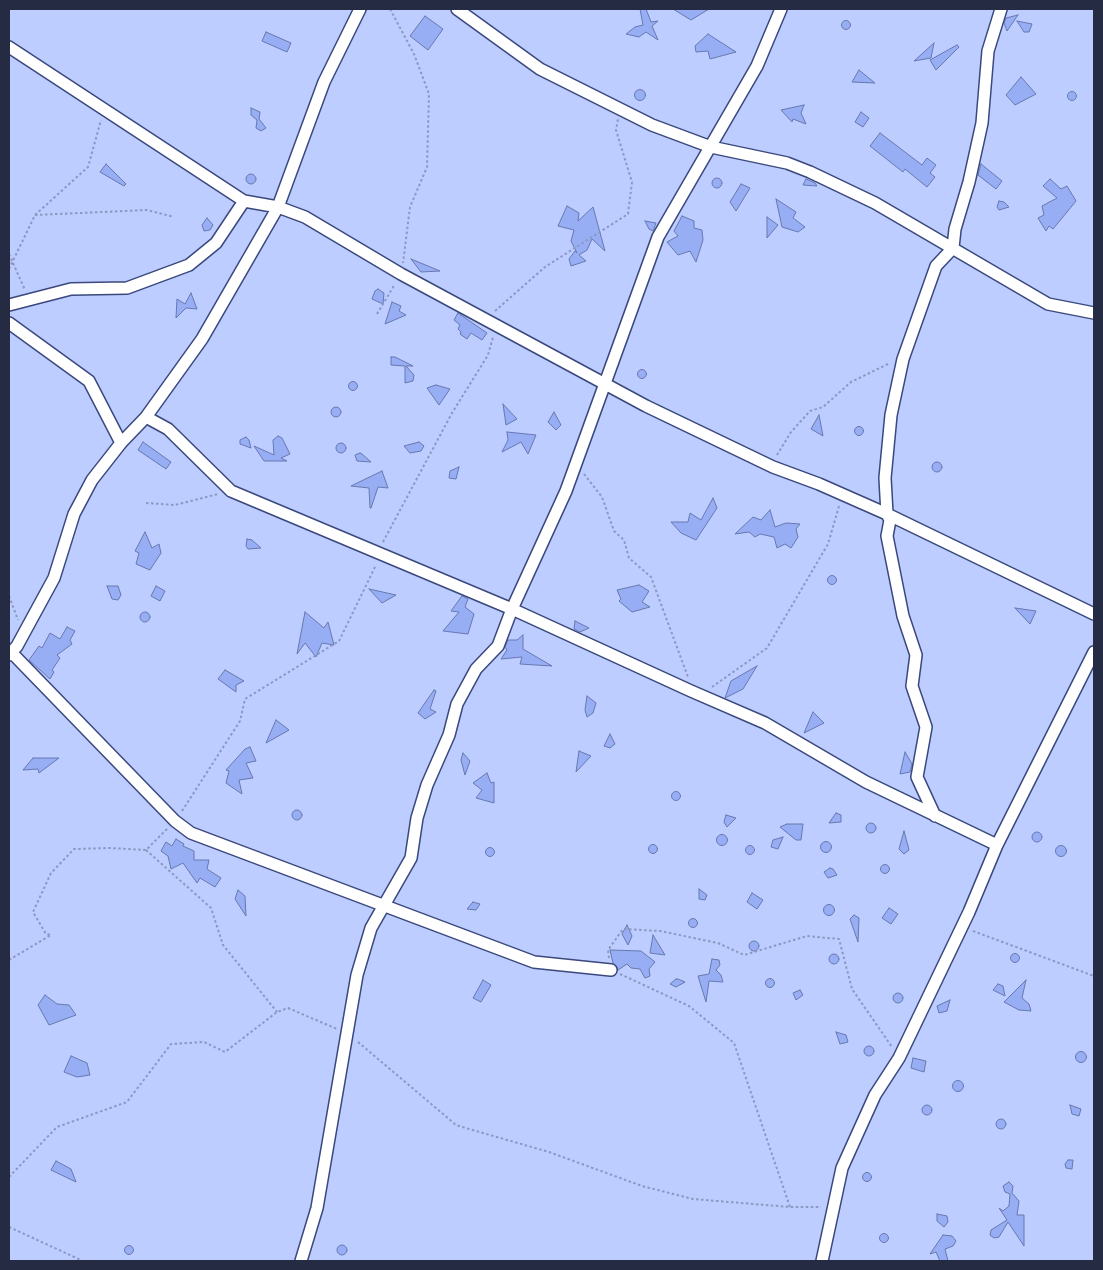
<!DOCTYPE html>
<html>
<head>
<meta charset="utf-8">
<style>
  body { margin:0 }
  #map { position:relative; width:1103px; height:1270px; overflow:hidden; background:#bdcdff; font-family:Arial,sans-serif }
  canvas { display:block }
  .frame { position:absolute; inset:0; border:10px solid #242b43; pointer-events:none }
</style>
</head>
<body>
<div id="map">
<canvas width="1103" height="1270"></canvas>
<div class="frame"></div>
</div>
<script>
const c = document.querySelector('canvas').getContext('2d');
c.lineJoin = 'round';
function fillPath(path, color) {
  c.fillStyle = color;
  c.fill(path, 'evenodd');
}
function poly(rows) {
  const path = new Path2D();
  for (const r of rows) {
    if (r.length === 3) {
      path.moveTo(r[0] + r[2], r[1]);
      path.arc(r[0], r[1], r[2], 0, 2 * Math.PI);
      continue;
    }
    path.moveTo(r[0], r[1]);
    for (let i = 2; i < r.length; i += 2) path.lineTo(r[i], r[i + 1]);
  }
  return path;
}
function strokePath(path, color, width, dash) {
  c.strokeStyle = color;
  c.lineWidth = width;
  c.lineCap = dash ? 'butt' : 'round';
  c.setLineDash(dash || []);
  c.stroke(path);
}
const building = poly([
  [640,9,646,9,651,22,658,21,652,26,658,40,646,32,639,37,626,34,635,27,643,25,640,9],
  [673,9,709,9,691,20,673,9],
  [1018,15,1007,31,1004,23,1006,18,1018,15],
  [425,16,443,29,428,50,410,36,425,16],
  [846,25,4.5],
  [1017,21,1032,24,1029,32,1024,32,1017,21],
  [266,32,291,43,287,52,262,41,266,32],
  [708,34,736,52,710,59,708,51,696,52,695,46,708,34],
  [934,43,931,58,914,61,934,43],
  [957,45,959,47,936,70,930,60,957,45],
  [859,70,875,83,852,82,859,70],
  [1021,77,1036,94,1015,105,1006,95,1021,77],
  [640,95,5.5],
  [1072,96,4.5],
  [804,105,801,113,806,124,793,119,792,122,781,110,804,105],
  [251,108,260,112,259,119,266,128,261,131,256,128,257,120,251,115,251,108],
  [861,112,869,118,863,127,855,122,861,112],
  [880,133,922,165,927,158,936,165,930,173,935,177,927,187,905,169,903,172,870,146,880,133],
  [106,164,126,184,124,186,100,172,106,164],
  [981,164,1002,181,996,189,978,175,981,164],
  [251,179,5],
  [717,183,5],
  [806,179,815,183,817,186,803,185,806,179],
  [1050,179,1061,189,1067,186,1076,201,1053,229,1049,226,1046,231,1038,218,1044,215,1042,206,1057,198,1043,186,1050,179],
  [741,184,750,188,736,211,730,202,741,184],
  [776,199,796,212,793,218,805,227,798,232,782,227,776,199],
  [999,201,1004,202,1009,207,999,210,997,207,999,201],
  [567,206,579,213,578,221,593,207,605,251,592,239,587,250,579,255,586,261,571,266,569,259,575,251,577,253,571,241,574,230,558,226,567,206],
  [682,216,694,221,694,228,702,230,703,240,696,262,690,251,678,255,667,242,678,236,674,231,682,216],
  [767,217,778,225,767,238,767,217],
  [207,218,213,225,210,230,204,231,202,225,207,218],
  [645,221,656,223,653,231,649,229,645,221],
  [411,259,440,271,421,272,411,259],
  [378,289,384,293,383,304,372,299,375,291,378,289],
  [191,293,197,309,186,308,176,318,177,299,185,304,191,293],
  [392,302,401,306,399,311,406,315,385,324,392,302],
  [458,313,487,333,482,340,471,333,467,339,460,334,461,332,458,329,460,325,454,320,458,313],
  [391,357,395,357,413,366,406,366,414,375,413,381,405,383,405,366,391,365,391,357],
  [642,374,4.5],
  [353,386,4.5],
  [436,385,450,389,439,405,427,388,436,385],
  [503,404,517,419,506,425,503,404],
  [336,412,5],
  [554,412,561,425,556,430,548,422,554,412],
  [819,415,823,436,811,429,819,415],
  [859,431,4.5],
  [507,432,536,435,528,454,521,442,502,452,508,440,507,432],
  [278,436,282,438,290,454,281,458,287,461,264,461,254,446,274,455,273,440,278,436],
  [246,437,249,440,251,448,240,444,240,440,246,437],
  [143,442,171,462,166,469,138,450,143,442],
  [419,442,424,446,421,451,410,453,404,446,419,442],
  [341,448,5],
  [360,453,362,454,371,462,357,461,355,455,360,453],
  [937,467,5],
  [459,467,456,479,449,478,450,471,459,467],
  [382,471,388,488,378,487,371,508,370,508,369,488,351,486,382,471],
  [713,498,717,508,696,540,681,533,671,522,688,522,690,513,701,520,713,498],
  [770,510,775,527,786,523,800,524,796,529,798,537,791,548,785,544,777,548,774,537,760,534,755,537,749,532,735,534,753,517,761,520,770,510],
  [145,532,152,548,159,544,161,553,150,570,136,564,139,553,135,551,145,532],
  [247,539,252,540,261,548,248,549,246,546,247,539],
  [832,580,4.5],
  [639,585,649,591,642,602,650,607,632,612,619,601,621,599,617,590,639,585],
  [107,586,118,586,121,595,118,600,112,599,107,586],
  [156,586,165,591,160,601,151,596,156,586],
  [369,589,396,595,382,603,369,589],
  [462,596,468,599,465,607,474,614,468,634,443,631,459,612,451,611,462,596],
  [1015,608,1036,611,1030,624,1015,608],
  [305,612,324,628,328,622,334,645,322,643,316,657,305,643,297,654,305,612],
  [145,617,5],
  [575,621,589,628,580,632,574,629,575,621],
  [67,627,75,631,70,640,72,644,57,655,60,658,52,670,54,672,50,679,29,660,39,646,42,648,50,633,60,639,67,627],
  [523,635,523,649,552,666,520,664,522,657,501,659,507,650,505,647,508,640,517,640,523,635],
  [757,666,743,689,725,698,731,681,757,666],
  [225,670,244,681,236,685,236,692,218,679,225,670],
  [434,690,436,691,430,709,436,712,425,719,418,713,434,690],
  [587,696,596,703,593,713,587,717,585,710,587,696],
  [813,712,824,723,804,733,813,712],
  [276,720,289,730,266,743,276,720],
  [610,734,615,744,610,748,604,746,610,734],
  [250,747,256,761,246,763,253,778,239,780,242,794,226,783,229,771,226,770,245,749,250,747],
  [579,751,591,756,576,772,579,751],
  [905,752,912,764,910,772,900,774,905,752],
  [463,753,470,761,465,775,461,760,463,753],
  [33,758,59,758,39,773,38,769,23,770,33,758],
  [487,773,491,783,494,782,494,803,476,798,482,790,473,783,487,773],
  [676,796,4.5],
  [297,815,5],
  [836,813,841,815,841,822,829,823,836,813],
  [726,815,736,818,727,827,724,822,726,815],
  [871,828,5],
  [787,824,803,824,801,840,796,840,780,827,787,824],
  [904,831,909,850,904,854,899,849,904,831],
  [1037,837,5],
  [722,840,5.5],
  [783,837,778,849,771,847,773,840,783,837],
  [176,839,184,844,183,846,194,851,194,860,209,860,207,869,221,878,215,887,200,878,197,883,183,863,171,869,168,856,161,851,166,842,172,846,176,839],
  [826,847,5.5],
  [653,849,4.5],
  [1061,851,5.5],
  [750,850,4.5],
  [490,852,4.5],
  [885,869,4.5],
  [830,868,833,869,837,875,828,878,824,872,830,868],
  [699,889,707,895,705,900,699,899,699,889],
  [238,890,245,896,246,916,235,899,238,890],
  [752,893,763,900,757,909,747,902,752,893],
  [473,902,480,904,476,910,467,909,473,902],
  [829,910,5.5],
  [889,908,898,914,891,924,882,918,889,908],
  [854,915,859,918,858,942,850,919,854,915],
  [693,923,4.5],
  [627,925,632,936,628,945,622,934,627,925],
  [653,935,665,955,650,953,653,935],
  [754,946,5],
  [610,950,641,951,655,962,649,969,650,976,645,978,640,969,631,968,627,964,618,970,613,963,610,950],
  [1015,958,4.5],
  [834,959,5],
  [712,959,719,960,720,965,716,970,721,975,723,982,709,981,706,1002,698,976,709,974,712,959],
  [770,983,4.5],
  [676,979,678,979,685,982,676,987,670,984,676,979],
  [483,980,491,985,481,1002,473,998,483,980],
  [1026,980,1022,998,1029,1004,1031,1011,1019,1010,1004,1002,1026,980],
  [998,984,1003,986,1005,996,993,990,998,984],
  [800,990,803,995,796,1000,793,993,800,990],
  [898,998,5],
  [45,995,57,1004,69,1005,76,1015,49,1025,38,1005,45,995],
  [950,1000,947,1011,939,1013,937,1006,950,1000],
  [836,1032,846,1035,848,1042,840,1044,836,1032],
  [869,1051,5],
  [1081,1057,5.5],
  [71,1056,87,1063,90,1075,77,1077,64,1072,71,1056],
  [913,1058,926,1061,924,1072,911,1068,913,1058],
  [958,1086,5.5],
  [927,1110,5],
  [1070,1105,1081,1109,1079,1116,1072,1114,1070,1105],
  [1001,1124,5],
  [1068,1160,1073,1160,1072,1169,1066,1168,1065,1164,1068,1160],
  [56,1161,71,1169,76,1182,51,1170,56,1161],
  [867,1177,4.5],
  [1009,1182,1013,1186,1012,1193,1019,1201,1017,1215,1024,1215,1024,1246,1008,1222,999,1237,994,1238,990,1235,991,1230,1007,1220,999,1208,1003,1211,1009,1206,1010,1194,1005,1192,1003,1186,1009,1182],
  [937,1214,947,1216,948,1222,944,1227,937,1221,937,1214],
  [884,1238,4.5],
  [943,1235,952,1236,956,1241,953,1246,945,1249,948,1261,940,1261,936,1252,930,1254,943,1235],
  [342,1250,5],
  [129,1250,4.5]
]);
fillPath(building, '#98aef4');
strokePath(building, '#6778b0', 1);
const street = poly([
  [457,9,540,69,652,125,711,147,787,163,810,172,875,203,1048,304,1094,313],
  [9,47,244,201,278,207,305,217,401,274,646,406,773,467,819,484,887,514,1094,614],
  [9,305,71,289,127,288,189,265,216,243,244,201],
  [9,323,89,381,121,443],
  [146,417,168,429,231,491,512,609,691,691,765,723,866,782,997,845],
  [12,653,175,821,191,833,534,962,611,970],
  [9,655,17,646,54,578,74,514,92,480,121,443,146,417,202,339,278,207,324,82,360,9],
  [935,816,917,777,926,727,912,686,916,655,903,616,887,536,890,520,887,514,885,478,891,415,903,359,936,266,953,248,955,229,969,182,982,123,988,51,1001,9],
  [301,1261,317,1208,357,975,371,928,411,858,417,818,427,785,449,735,457,704,476,669,498,646,512,609,566,491,658,237,757,66,781,9],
  [822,1261,842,1168,875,1095,899,1058,969,912,997,845,1094,652]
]);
strokePath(street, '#3a487d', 14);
strokePath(poly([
  [390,9,414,54,429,94,427,167,410,207,403,263],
  [35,215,147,210,174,217],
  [9,254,25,290],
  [9,269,35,215,88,167,101,120],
  [495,311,545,267,628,214,632,182,616,130,618,119],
  [377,314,395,284],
  [777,455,791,432,810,411,823,407,851,382,890,363],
  [584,474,602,497,614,531,624,540,629,558,651,577,688,677],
  [146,503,175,505,218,494],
  [383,542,452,413,488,355,493,337],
  [9,596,18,620],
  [712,687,767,648,828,544,839,506],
  [182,811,240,721,245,699,339,641,376,565],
  [146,850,211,908,223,945,277,1012],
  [973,931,1094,976],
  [609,958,608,950,623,929,660,931,718,943,744,955,807,936,839,939,852,989,892,1047],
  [9,960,51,935,46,934,33,912,51,873,74,849,110,848,146,850,168,828],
  [620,974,689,1006,734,1043,790,1207],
  [358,1042,456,1125,469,1129,549,1152,642,1186,693,1199,790,1207,821,1207],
  [9,1177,57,1127,127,1102,171,1044,204,1042,225,1052,277,1012,288,1008,337,1029],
  [9,1227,83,1261]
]), '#8b98c1', 2, [2.5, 2.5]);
strokePath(street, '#fff', 11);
</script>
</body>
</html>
